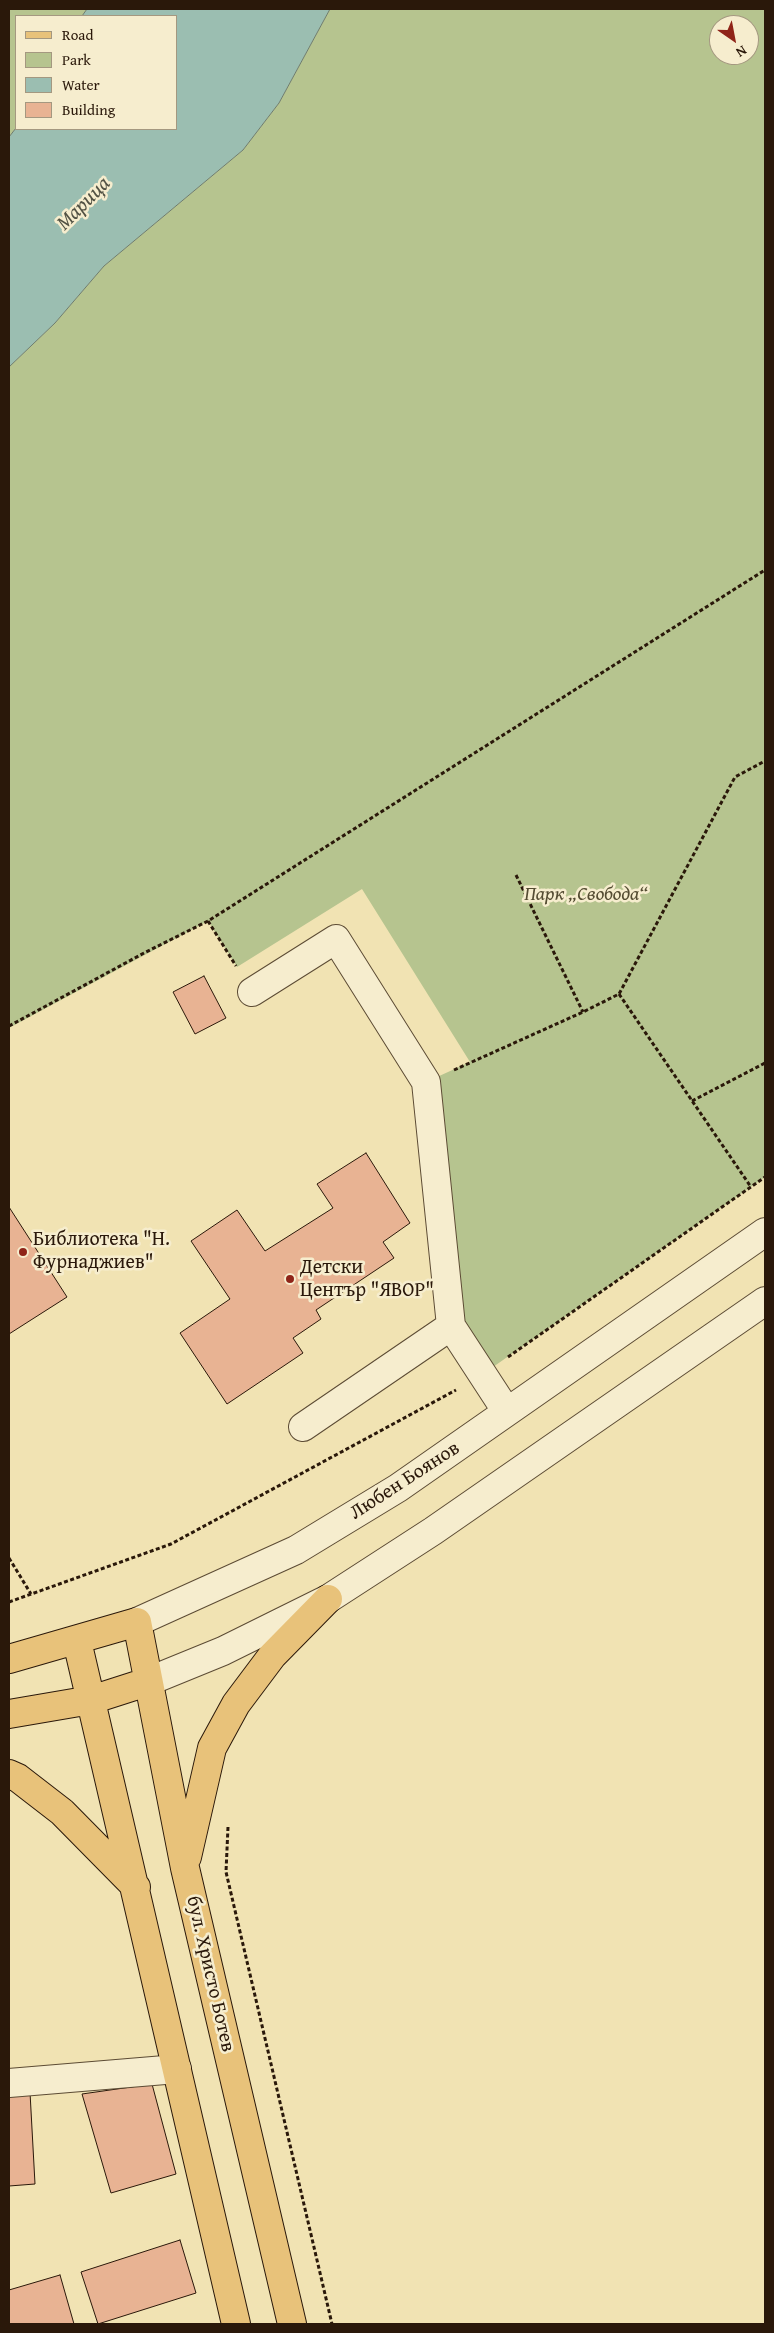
<!DOCTYPE html>
<html>
<head>
<meta charset="utf-8">
<style>
  body { margin:0 }
  #map { position:relative; width:774px; height:2333px; overflow:hidden; background:#f1e3b3; font-family:"Gentium Book Plus",serif }
  canvas { display:block }
  .frame { position:absolute; inset:0; border:10px solid #2a180a; pointer-events:none }
  .legend { position:absolute; left:15px; top:15px; width:162px; height:115px; box-sizing:border-box; background:#f6edce; border:1px solid #a49880; margin:0; padding:6px 9px; list-style:none; font-size:15px; color:#2a180a }
  .legend li { display:flex; align-items:center; gap:10px; height:25px }
  .legend b { width:25px; border:1px solid #a49880 }
  .north { position:absolute; left:709px; top:15px; width:50px; height:50px; box-sizing:border-box; background:#f6edce; border:1px solid #a49880; border-radius:50%; rotate:147deg; font-size:14px; font-weight:700; line-height:20px; text-align:center; color:#2a180a }
  .north::after { content:''; display:block; margin:auto; width:18px; height:22px; background:#8f2418; clip-path:polygon(50% 0,100% 100%,50% 72%,0 100%) }
</style>
</head>
<body>
<div id="map">
<canvas width="774" height="2333"></canvas>
<div class="frame"></div>
<ul class="legend">
<li><b style="height:6px;background:#e8c27a"></b>Road</li>
<li><b style="height:14px;background:#b6c48f"></b>Park</li>
<li><b style="height:14px;background:#9bbeb1"></b>Water</li>
<li><b style="height:14px;background:#e8b393"></b>Building</li>
</ul>
<div class="north">N</div>
</div>
<script>
const c = document.querySelector('canvas').getContext('2d');
c.lineJoin = 'round';
function fillPath(path, color) {
  c.fillStyle = color;
  c.fill(path, 'evenodd');
}
function poly(rows) {
  const path = new Path2D();
  for (const r of rows) {
    path.moveTo(r[0], r[1]);
    for (let i = 2; i < r.length; i += 2) path.lineTo(r[i], r[i + 1]);
  }
  return path;
}
function strokePath(path, color, width, dash) {
  c.strokeStyle = color;
  c.lineWidth = width;
  c.lineCap = dash ? 'butt' : 'round';
  c.setLineDash(dash || []);
  c.stroke(path);
}
function drawText(font, color, halo, rows, align = 'center') {
  c.font = font + ' "Gentium Book Plus",serif';
  c.lineWidth = 5;
  c.setLineDash([]);
  c.textBaseline = 'middle';
  c.strokeStyle = halo;
  c.fillStyle = color;
  for (const [text, x, y, turn = 0] of rows) {
    c.save();
    c.translate(x, y);
    c.rotate((+turn || 0) * Math.PI / 180);
    c.textAlign = isNaN(turn) ? turn : align;
    if (halo) c.strokeText(text, 0, 0);
    c.fillText(text, 0, 0);
    c.restore();
  }
}
fillPath(poly([
  [9,9,87,9,82,16,16,16,16,128,9,137],
  [330,9,765,9,765,1177,483,1374,451,1326,426,1082,470,1062,362,889,237,967,208,921,9,1028,9,367,55,323,104,266,243,150,279,103],
  [719,25,749,25,749,55,719,55]
]), '#b6c48f');
const water = poly([
  [87,9,330,9,279,103,243,150,104,266,55,323,9,367,9,137,16,128,176,129,176,16,82,16,87,9]
]);
fillPath(water, '#9bbeb1');
strokePath(water, '#6e7c6e', 1);
const building = poly([
  [204,976,226,1018,195,1034,173,992,204,976],
  [366,1153,410,1223,383,1242,394,1258,316,1310,321,1319,293,1338,303,1353,227,1404,180,1333,230,1299,191,1241,237,1210,265,1251,333,1208,317,1184,366,1153],
  [9,1207,67,1297,9,1334,9,1207],
  [152,2084,176,2174,111,2193,82,2094,152,2084],
  [30,2092,35,2184,9,2186,9,2093,30,2092],
  [180,2240,196,2293,98,2324,81,2272,180,2240],
  [60,2275,74,2324,9,2324,9,2290,60,2275]
]);
fillPath(building, '#e8b393');
strokePath(building, '#2a180a', 1);
const minor = poly([
  [252,992,336,939,426,1082,451,1326],
  [303,1427,451,1326,507,1412],
  [137,1622,296,1550,398,1488,765,1232],
  [147,1682,223,1651,328,1599,433,1531,765,1301],
  [9,2083,177,2069]
]);
const major = poly([
  [77,1641,236,2324],
  [9,1659,137,1622,185,1868,292,2324],
  [9,1714,91,1700,147,1682],
  [9,1774,18,1778,62,1812,136,1887],
  [187,1857,212,1748,236,1704,272,1656,328,1599]
]);
strokePath(minor, '#5c4b34', 30);
strokePath(major, '#2a180a', 30);
strokePath(poly([
  [516,875,583,1012],
  [208,921,236,966],
  [619,994,751,1187],
  [9,1026,144,953,208,921,765,570],
  [454,1070,583,1012,619,994,735,777,765,761],
  [692,1101,765,1063],
  [508,1357,765,1177],
  [9,1558,31,1594],
  [9,1602,171,1544,456,1390],
  [228,1827,226,1872,332,2324]
]), '#2a180a', 3, [4, 2.5]);
strokePath(minor, '#f6edce', 28);
strokePath(major, '#e8c27a', 28);
for (const [x, y, r, color] of [
  [23,1252,5,"#8f2418"],
  [290,1279,5,"#8f2418"]
]) {
  const dot = new Path2D();
  dot.arc(x, y, r, 0, 2 * Math.PI);
  c.fillStyle = color;
  c.fill(dot);
  strokePath(dot, '#f6edce', 2);
}
drawText('italic 20px', '#544c32', '#f6edce', [
  ["Парк „Свобода“",586,895]
]);
drawText('20px', '#2a180a', '#f6edce', [
  ["Библиотека \"Н.",33,1240],
  ["Фурнаджиев\"",33,1263],
  ["Детски",300,1268],
  ["Център \"ЯВОР\"",300,1291]
], 'left');
drawText('20px', '#2a180a', '#f6edce', [
  ["Любен Боянов",405,1481,-33],
  ["бул. Христо Ботев",210,1974,77]
]);
drawText('italic 21px', '#525244', '#f6edce', [
  ["Марица",84,204,-45]
]);
</script>
</body>
</html>
